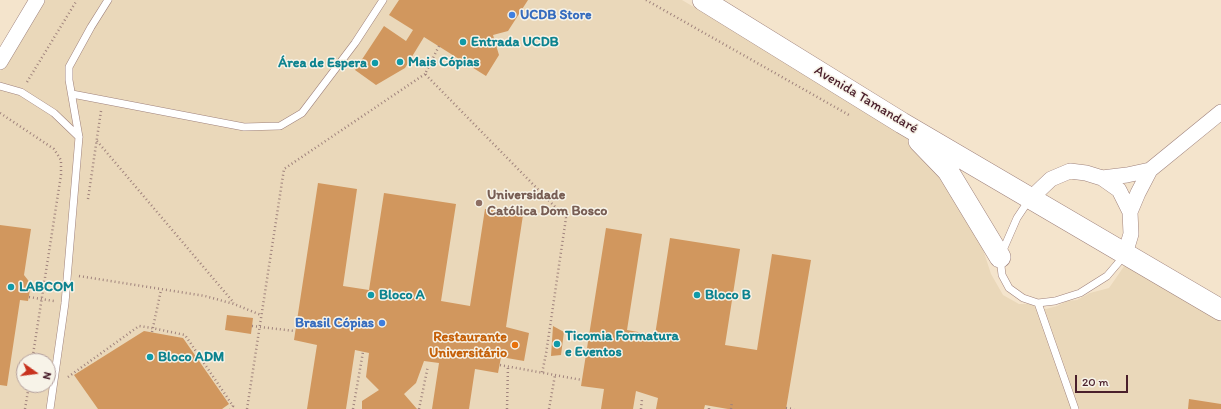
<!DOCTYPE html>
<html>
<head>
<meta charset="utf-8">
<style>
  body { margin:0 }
  #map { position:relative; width:1221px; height:409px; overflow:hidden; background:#f4e4cc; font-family:Itim,sans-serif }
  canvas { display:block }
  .north { position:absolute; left:16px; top:353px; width:40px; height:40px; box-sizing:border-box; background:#f7f3e8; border:1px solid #b29e9c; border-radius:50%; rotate:104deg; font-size:11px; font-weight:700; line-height:16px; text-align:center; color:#4a1f2b }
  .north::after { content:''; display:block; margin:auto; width:14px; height:18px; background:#c8321e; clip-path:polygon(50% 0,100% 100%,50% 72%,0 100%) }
  .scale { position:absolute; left:1075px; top:375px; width:53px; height:18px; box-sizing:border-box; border:2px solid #4a1f2b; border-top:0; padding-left:5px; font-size:12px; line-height:14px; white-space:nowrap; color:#4a1f2b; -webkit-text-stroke:3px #f7f3e8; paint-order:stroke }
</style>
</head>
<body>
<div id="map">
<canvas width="1221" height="409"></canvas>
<div class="north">N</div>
<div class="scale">20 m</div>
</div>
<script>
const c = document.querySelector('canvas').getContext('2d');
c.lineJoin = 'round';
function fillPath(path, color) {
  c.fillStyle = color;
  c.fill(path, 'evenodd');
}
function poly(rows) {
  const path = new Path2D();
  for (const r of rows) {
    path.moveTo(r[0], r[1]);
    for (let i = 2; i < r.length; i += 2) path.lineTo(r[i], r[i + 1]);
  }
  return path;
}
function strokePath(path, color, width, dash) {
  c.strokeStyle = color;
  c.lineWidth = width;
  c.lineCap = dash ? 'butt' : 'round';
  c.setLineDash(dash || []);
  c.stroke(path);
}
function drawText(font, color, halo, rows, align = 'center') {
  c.font = font + ' Itim,sans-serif';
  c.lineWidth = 3;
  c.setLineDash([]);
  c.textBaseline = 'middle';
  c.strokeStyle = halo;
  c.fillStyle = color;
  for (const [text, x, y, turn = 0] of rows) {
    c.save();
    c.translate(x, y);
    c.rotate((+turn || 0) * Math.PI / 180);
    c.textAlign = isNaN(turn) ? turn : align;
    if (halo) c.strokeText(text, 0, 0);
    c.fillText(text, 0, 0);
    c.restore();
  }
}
fillPath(poly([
  [43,0,682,0,899,128,939,172,978,234,991,274,1003,295,1019,304,1029,304,1046,309,1057,306,1067,301,1077,300,1090,293,1109,288,1125,265,1221,320,1221,409,0,409,0,71],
  [24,361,48,361,48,385,24,385]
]), '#ead8ba');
fillPath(poly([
  [399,0,528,0,508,31,493,35,499,55,486,76,424,37,405,68,376,85,355,70,384,26,406,41,413,30,389,15],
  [318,183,357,189,343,286,369,290,384,193,456,204,441,301,470,306,485,209,523,215,506,327,529,333,524,361,501,357,498,373,475,369,469,409,432,409,439,363,424,361,416,383,404,394,417,409,362,409,362,401,379,390,366,377,369,353,355,350,346,409,307,409,317,345,294,340],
  [0,225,31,229,24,275,31,284,28,301,20,300,7,386,0,385],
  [606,228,642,234,627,330,655,335,670,238,740,249,725,345,757,350,772,254,811,260,786,409,728,409,705,405,704,409,656,409,658,398,636,391,633,409,601,409,604,389,581,386],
  [227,315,253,318,251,334,225,330],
  [553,326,564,332,561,355,551,356],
  [144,331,183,338,229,404,222,409,98,409,74,375],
  [1189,399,1221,404,1221,409,1188,409]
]), '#d1975e');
const service = poly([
  [0,86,21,92,54,113,79,137],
  [72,94,244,127,280,126,302,113,355,43,383,0],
  [1029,200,1017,218,1000,257,1002,275,1009,288,1023,298,1038,303,1055,301,1080,293,1107,276,1124,256],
  [1038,303,1075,409],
  [50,409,65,303,79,137,69,80,69,67,91,27,108,0]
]);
const minor = poly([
  [0,62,37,0],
  [1102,178,1127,175,1150,170],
  [1031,198,1051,179,1070,171,1086,173,1102,178,1119,190,1130,212,1131,234,1125,254],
  [1130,212,1138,193,1150,170,1221,112]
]);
const secondary = poly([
  [703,0,902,123,1221,310],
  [919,141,948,171,1000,257]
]);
strokePath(service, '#9f827c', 8);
strokePath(minor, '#9f827c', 16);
strokePath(secondary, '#9f827c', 22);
strokePath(poly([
  [646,0,849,115],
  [439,46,425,74,566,218,546,354,542,373],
  [27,82,77,0],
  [0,113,54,149,61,160,61,175,32,361],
  [97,141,234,303],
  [88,199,101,111],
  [79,276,205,296,234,304,261,315],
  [29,297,54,301],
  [252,326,295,331],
  [152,332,161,290],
  [500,365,582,380],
  [68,377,139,326,152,328,185,335,233,406,230,409],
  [786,408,794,409],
  [25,409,29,385],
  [247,409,284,169,425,74],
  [353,409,363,352],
  [419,409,428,366],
  [507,409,508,366],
  [549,409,555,375],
  [641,409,642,399],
  [709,409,709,408],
  [731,409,732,401]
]), '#9f827c', 2.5, [1, 3]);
strokePath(service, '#fff', 7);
strokePath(minor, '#fff', 15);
strokePath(secondary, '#fff', 21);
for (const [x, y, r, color] of [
  [512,15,4,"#3f7fe0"],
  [463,42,4,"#0f9aa8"],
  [400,62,4,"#0f9aa8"],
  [375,63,4,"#0f9aa8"],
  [479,203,4,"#8d6e63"],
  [11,287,4,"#0f9aa8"],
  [371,295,4,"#0f9aa8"],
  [697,295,4,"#0f9aa8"],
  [382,323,4,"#3f7fe0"],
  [557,344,4,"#0f9aa8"],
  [515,345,4,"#e8710a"],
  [150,357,4,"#0f9aa8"]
]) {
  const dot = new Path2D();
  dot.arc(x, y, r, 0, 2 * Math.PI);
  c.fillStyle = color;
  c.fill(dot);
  strokePath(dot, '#f7f3e8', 1.5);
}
drawText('bold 14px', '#366cbe', '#f7f3e8', [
  ["UCDB Store",520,15],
  ["Brasil Cópias",374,323,"right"]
], 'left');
drawText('bold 14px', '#0d838f', '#f7f3e8', [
  ["Entrada UCDB",471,42],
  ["Mais Cópias",408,62],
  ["Área de Espera",367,63,"right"],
  ["LABCOM",19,287],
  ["Bloco A",379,295],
  ["Bloco B",705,295],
  ["Ticomia Formatura",565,336],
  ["e Eventos",565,352],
  ["Bloco ADM",158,357]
], 'left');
drawText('14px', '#4a1f2b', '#f7f3e8', [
  ["Avenida Tamandaré",866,100,31]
]);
drawText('bold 14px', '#785e54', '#f7f3e8', [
  ["Universidade",487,195],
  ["Católica Dom Bosco",487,211]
], 'left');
drawText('bold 14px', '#c56008', '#f7f3e8', [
  ["Restaurante",507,337],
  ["Universitário",507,353]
], 'right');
</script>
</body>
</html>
